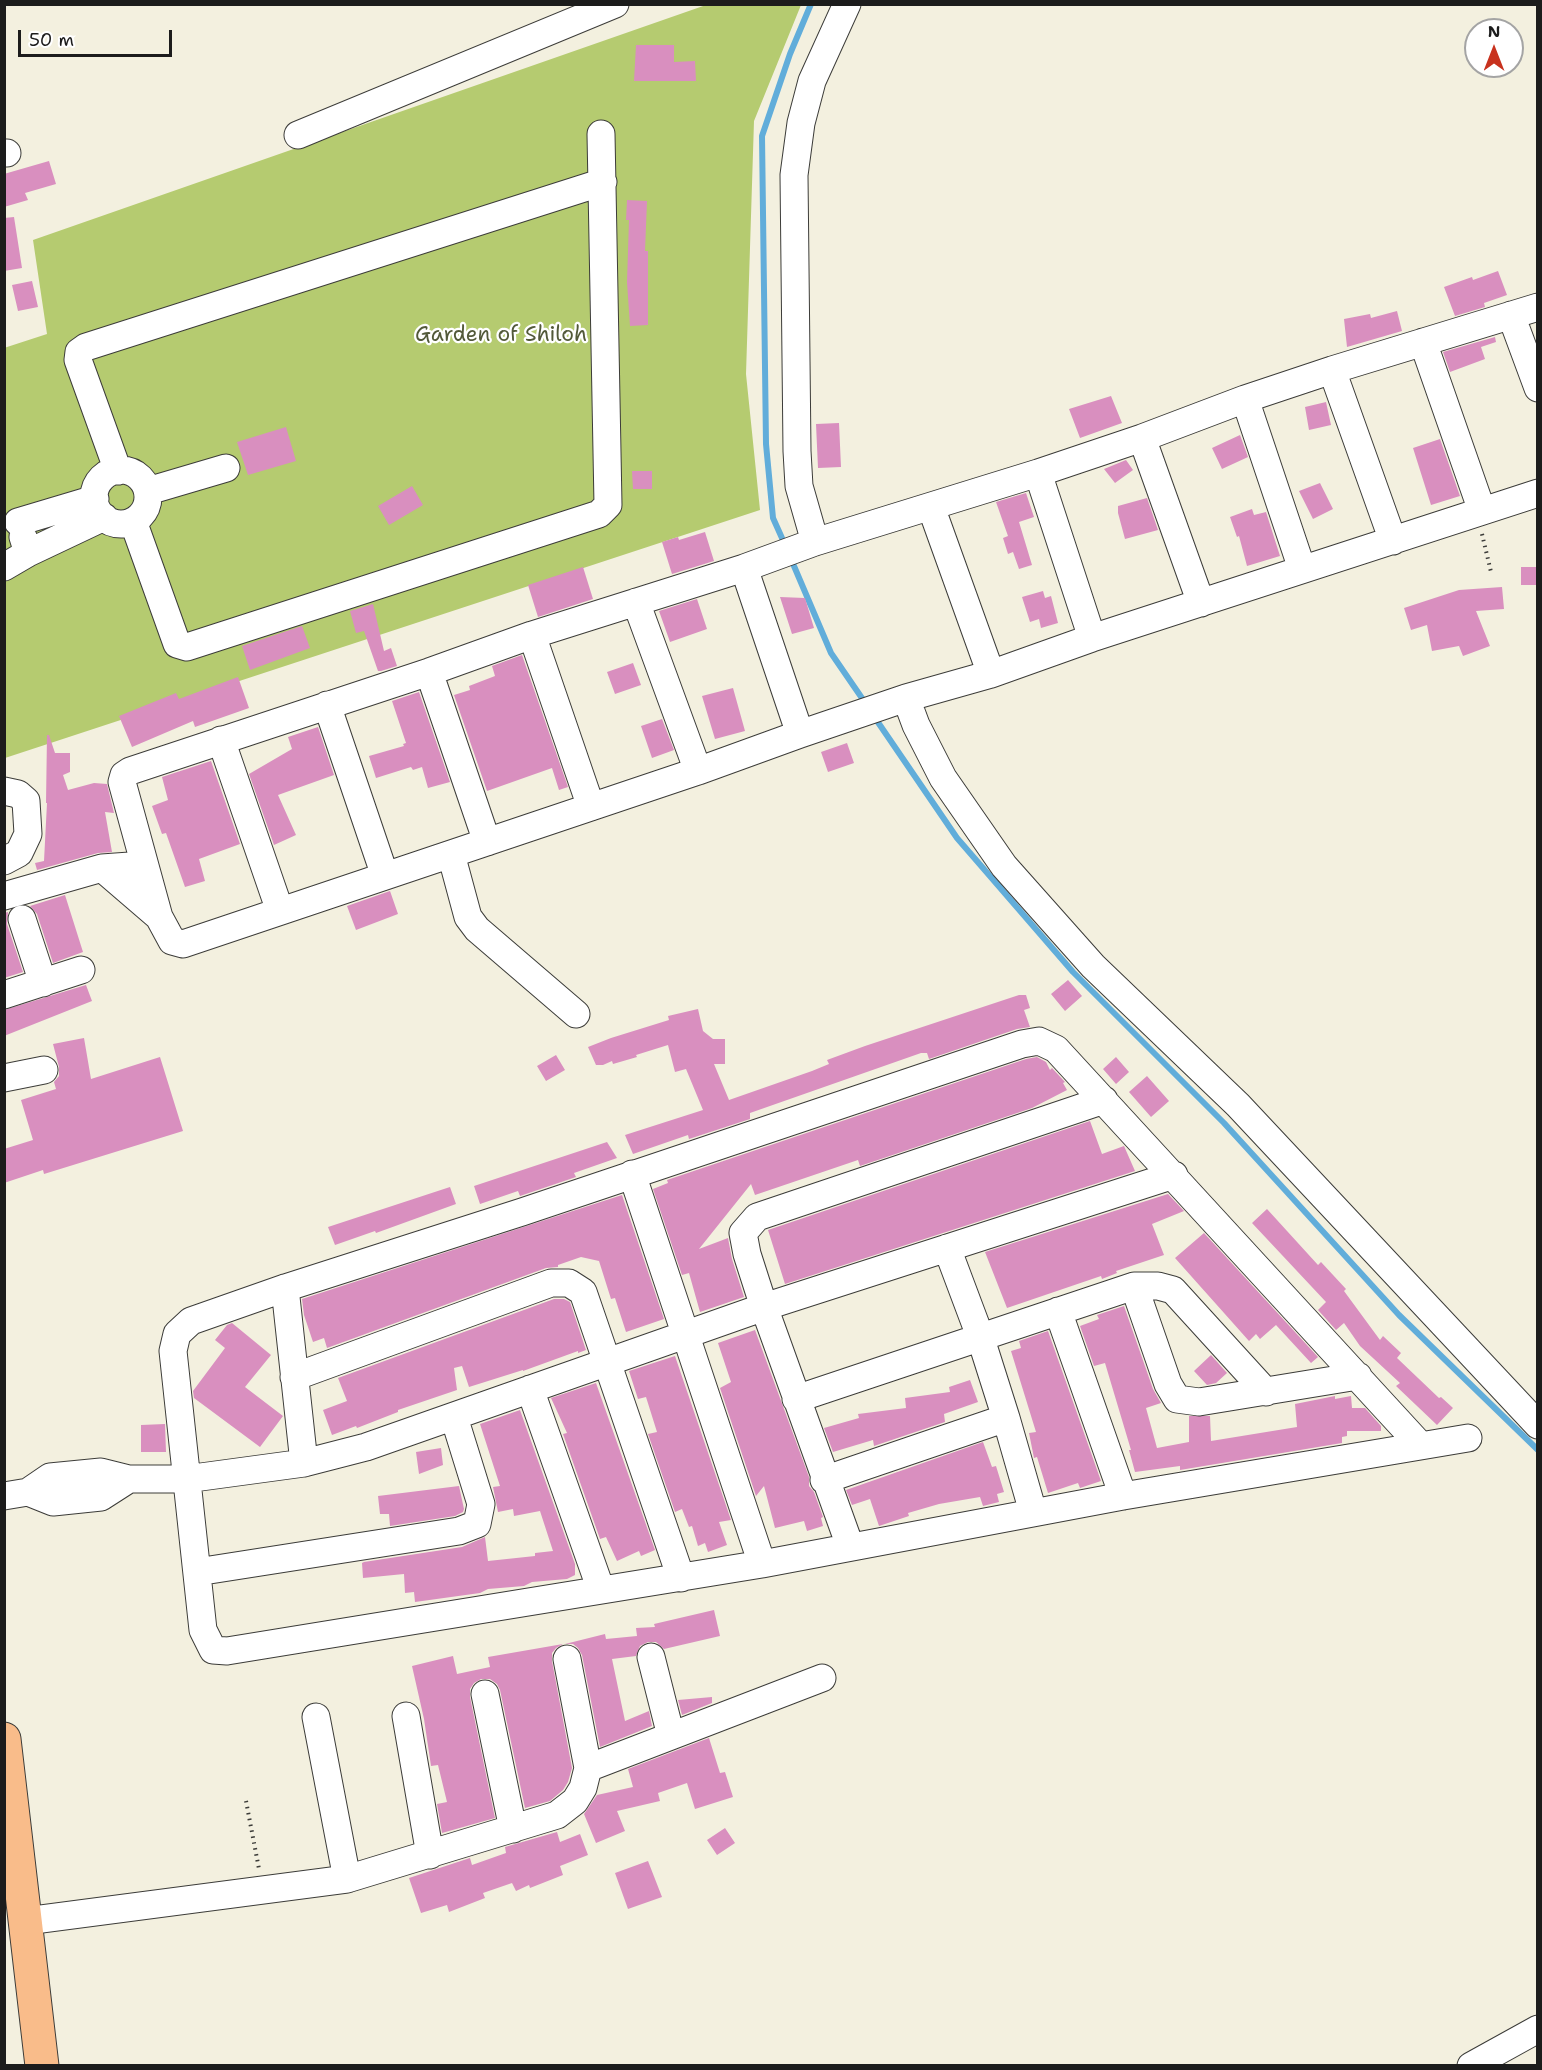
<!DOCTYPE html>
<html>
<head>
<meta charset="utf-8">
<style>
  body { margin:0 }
  #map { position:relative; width:1542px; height:2070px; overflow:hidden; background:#f3f0df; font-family:"Shantell Sans",sans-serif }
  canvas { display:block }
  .frame { position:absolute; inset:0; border:6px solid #1c1c1c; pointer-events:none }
  .north { position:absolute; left:1464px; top:18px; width:60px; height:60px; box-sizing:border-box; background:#fff; border:2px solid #a4a4a4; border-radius:50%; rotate:0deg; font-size:16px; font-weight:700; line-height:24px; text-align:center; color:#1c1c1c }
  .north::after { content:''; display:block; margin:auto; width:21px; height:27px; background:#c8321e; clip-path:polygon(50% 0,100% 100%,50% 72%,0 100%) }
  .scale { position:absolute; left:18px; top:30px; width:154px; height:27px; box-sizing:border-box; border:3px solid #1c1c1c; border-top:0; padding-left:8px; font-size:18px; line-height:21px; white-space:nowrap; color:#1c1c1c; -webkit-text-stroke:4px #fff; paint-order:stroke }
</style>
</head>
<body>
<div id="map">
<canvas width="1542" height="2070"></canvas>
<div class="frame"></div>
<div class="north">N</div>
<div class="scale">50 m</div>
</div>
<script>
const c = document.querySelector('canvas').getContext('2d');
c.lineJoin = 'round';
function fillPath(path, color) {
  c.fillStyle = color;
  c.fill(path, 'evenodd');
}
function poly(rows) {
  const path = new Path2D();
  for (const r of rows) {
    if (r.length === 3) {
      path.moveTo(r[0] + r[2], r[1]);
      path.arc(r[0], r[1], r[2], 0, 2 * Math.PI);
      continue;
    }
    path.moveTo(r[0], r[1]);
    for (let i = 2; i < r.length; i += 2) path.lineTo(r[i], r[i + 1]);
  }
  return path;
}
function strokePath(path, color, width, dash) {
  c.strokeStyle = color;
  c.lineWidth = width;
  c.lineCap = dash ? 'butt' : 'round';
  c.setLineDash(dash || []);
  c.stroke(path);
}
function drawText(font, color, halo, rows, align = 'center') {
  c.font = font + ' "Shantell Sans",sans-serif';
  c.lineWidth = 4.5;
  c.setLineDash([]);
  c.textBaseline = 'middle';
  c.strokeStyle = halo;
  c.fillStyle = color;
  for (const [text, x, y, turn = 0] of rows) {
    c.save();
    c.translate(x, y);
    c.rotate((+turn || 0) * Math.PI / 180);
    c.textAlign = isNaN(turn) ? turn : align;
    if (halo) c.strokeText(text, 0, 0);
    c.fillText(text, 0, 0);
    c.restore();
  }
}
fillPath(poly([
  [706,5,801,5,754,121,746,374,760,510,5,758,4,348,47,334,33,240]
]), '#b5cb70');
strokePath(poly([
  [786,547,773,518,766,444,762,136,790,54,811,4],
  [791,559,831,653,866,704],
  [873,715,957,838,1073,972,1224,1123,1399,1315,1538,1450]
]), '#61adda', 6);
fillPath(poly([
  [636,45,674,45,674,62,695,61,696,81,634,81],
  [49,161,56,184,25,193,28,200,4,207,4,174],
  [627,200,647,201,645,251,648,251,648,325,630,326,627,282,629,220,626,220],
  [14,217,22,268,4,271,4,218],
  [1498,271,1507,295,1484,303,1485,307,1455,316,1444,287,1472,277,1473,280],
  [32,281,38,307,18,311,12,285],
  [1397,311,1402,331,1347,347,1344,319,1370,314,1371,318],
  [1495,337,1496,342,1481,347,1485,359,1450,372,1443,352],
  [1111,396,1122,423,1080,438,1069,409],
  [1326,402,1331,425,1309,430,1305,407],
  [839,423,841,467,818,468,816,424],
  [286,427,296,461,248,475,237,442],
  [1240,435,1248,457,1222,469,1212,448],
  [1440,439,1460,496,1431,505,1413,448],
  [1126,460,1133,470,1115,483,1104,469],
  [632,471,652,471,652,489,633,489],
  [1320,483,1333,509,1313,519,1299,491],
  [412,486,423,505,389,525,378,506],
  [1026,493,1034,517,1019,522,1032,565,1019,569,1013,552,1008,554,1003,538,1008,536,996,502],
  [1147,498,1158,530,1125,539,1118,513,1118,506],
  [1252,509,1254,515,1266,512,1280,556,1247,566,1239,536,1237,537,1230,517],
  [705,532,714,561,672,574,662,542,678,537,679,540],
  [583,567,593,599,538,617,528,585],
  [1521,567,1538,567,1538,585,1521,585],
  [1502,587,1504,609,1476,611,1490,646,1463,656,1459,646,1432,651,1427,625,1411,630,1404,608,1459,590],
  [1043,591,1045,598,1051,596,1058,623,1041,628,1039,619,1030,622,1022,597],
  [780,597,805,598,814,628,792,634],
  [697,599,707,629,670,642,659,611],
  [373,604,384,651,391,648,397,666,381,671,378,671,364,631,356,633,350,611],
  [302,626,310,648,250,670,242,646],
  [522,655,568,787,559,790,552,768,487,791,454,695,470,690,469,686,495,676,492,666],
  [633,663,641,685,615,694,607,672],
  [238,677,249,708,195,727,193,721,132,747,119,716,176,693,179,699],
  [733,688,745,731,715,739,702,696],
  [419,692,450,782,428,788,422,767,413,770,411,767,376,778,369,756,404,746,403,744,406,743,392,701],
  [662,719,674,750,652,758,641,726],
  [318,727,334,775,278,795,296,835,274,845,249,774,292,749,288,737],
  [47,735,49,735,55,753,70,753,70,772,63,775,68,790,94,783,107,784,114,813,105,812,112,852,98,853,37,870,35,863,44,861,47,803,46,803],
  [847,743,854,763,828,772,821,752],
  [211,761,240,844,199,859,205,881,185,887,166,833,162,834,152,806,168,800,162,777],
  [390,891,398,914,356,930,347,906],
  [65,895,83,952,53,963,37,914,30,906],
  [8,912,7,924,23,972,4,978,4,913],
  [1068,980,1082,996,1065,1011,1051,994],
  [86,985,92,1001,4,1036,4,1010],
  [1019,995,1026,995,1030,1008,1024,1010,1030,1027,1017,1029,929,1059,927,1053,921,1053,750,1113,750,1119,689,1139,688,1135,633,1154,625,1135,703,1110,686,1069,675,1072,668,1045,636,1055,637,1057,613,1064,612,1061,603,1065,596,1065,588,1047,611,1038,669,1020,668,1016,698,1009,703,1031,713,1039,725,1039,725,1064,714,1064,729,1100,812,1071,829,1064,827,1060,865,1046],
  [84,1038,91,1079,160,1057,183,1131,44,1174,43,1170,4,1183,4,1149,33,1140,21,1100,56,1089,54,1082,59,1076,59,1067,53,1044],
  [556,1055,565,1070,546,1081,537,1066],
  [1037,1057,1046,1062,1050,1070,1052,1068,1065,1082,1063,1083,1067,1090,1032,1108,860,1166,858,1160,755,1195,751,1184,699,1249,728,1238,732,1259,744,1297,700,1312,689,1273,682,1275,653,1189,668,1183,667,1180,1026,1059],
  [1116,1057,1129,1072,1116,1084,1103,1069],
  [1147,1076,1169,1101,1151,1117,1129,1092],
  [1090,1121,1102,1154,1124,1146,1135,1171,785,1284,768,1230],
  [607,1142,617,1158,574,1173,576,1177,520,1196,518,1191,480,1204,474,1186],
  [450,1187,456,1204,376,1233,375,1231,335,1245,328,1227],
  [1168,1194,1184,1211,1152,1224,1164,1255,1116,1271,1117,1273,1102,1279,1101,1276,1007,1308,985,1252],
  [622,1195,664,1319,626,1332,615,1298,611,1299,599,1261,581,1257,558,1265,558,1267,546,1268,327,1348,324,1338,313,1342,304,1315,302,1299],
  [1267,1209,1318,1265,1321,1262,1346,1289,1344,1291,1380,1340,1383,1336,1401,1353,1397,1358,1439,1398,1441,1397,1453,1408,1437,1425,1396,1386,1400,1383,1360,1346,1344,1323,1336,1330,1318,1310,1326,1302,1252,1223],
  [1204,1233,1318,1357,1311,1363,1276,1325,1260,1339,1256,1334,1249,1341,1175,1258],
  [554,1299,564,1299,570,1302,586,1350,578,1353,578,1351,523,1371,523,1370,469,1387,462,1366,454,1368,457,1390,398,1410,398,1412,357,1428,356,1426,332,1435,323,1410,347,1401,338,1378],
  [1124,1306,1153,1389,1161,1403,1146,1408,1157,1448,1189,1442,1189,1416,1210,1416,1211,1441,1297,1427,1295,1404,1335,1396,1335,1399,1351,1396,1352,1408,1365,1408,1381,1426,1381,1431,1347,1431,1347,1436,1342,1437,1342,1443,1180,1470,1180,1466,1135,1472,1129,1450,1131,1450,1105,1363,1094,1366,1080,1326,1099,1319,1097,1315],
  [232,1323,271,1355,245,1387,283,1416,260,1447,194,1398,193,1391,225,1348,215,1340,227,1325],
  [755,1330,809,1477,809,1486,814,1492,823,1517,821,1518,823,1526,807,1531,804,1521,775,1528,764,1486,756,1496,720,1388,731,1382,718,1343],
  [1048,1331,1101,1481,1080,1488,1078,1483,1048,1493,1037,1457,1034,1458,1029,1433,1036,1432,1011,1351,1021,1348,1019,1341],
  [1211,1355,1227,1373,1216,1383,1207,1385,1194,1371],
  [675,1356,731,1520,719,1522,727,1545,708,1552,705,1543,698,1546,692,1526,689,1527,682,1509,675,1512,648,1434,657,1432,646,1397,638,1399,629,1371],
  [970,1380,978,1402,944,1414,945,1422,874,1446,873,1440,833,1452,824,1428,859,1418,858,1414,906,1408,905,1398,950,1392,949,1387],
  [596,1383,655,1550,641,1556,639,1551,617,1561,606,1537,600,1539,563,1434,567,1433,551,1398],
  [520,1410,575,1564,575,1575,567,1579,532,1582,524,1586,488,1589,480,1593,415,1602,414,1592,405,1593,404,1574,363,1578,362,1563,364,1562,462,1547,485,1537,488,1561,535,1556,535,1553,553,1551,540,1511,514,1516,513,1509,498,1512,493,1487,500,1486,480,1424],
  [165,1424,166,1452,141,1452,141,1425],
  [983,1442,992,1467,996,1466,1004,1492,997,1494,999,1502,983,1506,980,1497,939,1504,908,1513,909,1516,879,1526,870,1499,852,1505,846,1490],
  [441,1448,443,1465,419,1474,416,1452],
  [459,1486,464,1509,463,1512,455,1516,390,1526,389,1514,380,1514,378,1496],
  [714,1610,720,1636,664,1649,656,1642,648,1642,640,1646,636,1656,612,1659,625,1721,649,1711,652,1726,600,1747,582,1655,578,1648,573,1644,565,1644,605,1634,606,1639,637,1636,636,1628,655,1627,654,1624],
  [563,1644,556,1648,552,1653,552,1661,572,1768,568,1782,563,1790,550,1801,525,1808,500,1690,497,1684,490,1679,481,1679,474,1683,470,1689,470,1697,495,1818,442,1833,437,1804,447,1802,438,1765,431,1766,424,1719,412,1666,453,1656,457,1674,490,1667,488,1657],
  [712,1697,712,1703,682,1715,678,1700],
  [709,1738,720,1773,725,1772,733,1797,695,1809,687,1783,658,1793,660,1801,617,1811,625,1831,596,1843,584,1814,597,1795,633,1787,628,1769],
  [725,1828,735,1843,717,1855,707,1840],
  [557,1832,560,1842,580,1834,588,1855,560,1866,563,1875,530,1888,529,1885,516,1891,512,1883,483,1893,485,1898,449,1912,447,1905,421,1913,409,1878,470,1858,472,1865,506,1853,505,1847],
  [648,1861,662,1897,628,1909,615,1873]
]), '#d98fbf');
const minor = poly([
  [298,135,615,4],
  [4,153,7,153],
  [1538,307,1332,370,1245,399,1142,438,1038,473,815,542,744,568,532,635,429,672,130,771,124,775,122,782,159,917,172,941,183,944,698,771,800,734,906,698,991,674,1092,638,1538,493],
  [1511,315,1538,388],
  [1423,342,1482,511],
  [1332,370,1393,541],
  [1245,399,1302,569],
  [1142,438,1201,603],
  [121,497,27],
  [118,471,78,360,79,352,86,347,603,182],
  [1038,473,1092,638],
  [148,491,226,468],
  [931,507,991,674],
  [133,521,177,644,187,647,599,514,608,505,601,134],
  [18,522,95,499],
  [815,542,799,486,797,451,794,175,801,123,812,81,847,4],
  [28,553,104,517],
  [4,567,28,553,23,537],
  [744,568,800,734],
  [636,602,698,771],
  [532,635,591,807],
  [429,672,487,842],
  [906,698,916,725,943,778,1004,866,1093,966,1238,1105,1538,1425],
  [327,705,385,876],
  [221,740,280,911],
  [4,791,18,794,26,801,28,834,19,853,4,861],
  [451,854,468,917,477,929,576,1014],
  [102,868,159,917],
  [4,896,102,868,144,865],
  [22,919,43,983],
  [4,995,81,970],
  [4,1078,44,1070],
  [632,1174,762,1564],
  [947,1248,980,1336,1006,1418,1033,1512],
  [1134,1286,1168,1384,1177,1399,1199,1402,1358,1376],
  [285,1288,304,1463],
  [1058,1311,1123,1496],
  [294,1377,551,1283,569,1283,583,1292,681,1578],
  [530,1389,601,1590],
  [796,1399,1134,1286,1158,1286,1173,1290,1266,1392],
  [1420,1445,1056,1049,1039,1041,1022,1044,522,1212,285,1288,191,1321,177,1334,173,1351,203,1630,213,1650,227,1651,762,1564,1123,1496,1468,1438],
  [824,1480,1006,1418],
  [28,1492,53,1502,101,1497,129,1479],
  [4,1496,28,1492,50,1477,101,1472,129,1479,186,1479,304,1463,366,1447,764,1307,1174,1175],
  [850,1546,764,1307,747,1254,743,1233,757,1217,1104,1100],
  [197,1572,459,1531,477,1524,481,1504,454,1417],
  [651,1657,671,1736],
  [485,1694,513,1829],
  [406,1716,430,1855],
  [316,1717,347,1879],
  [588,1768,822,1678],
  [26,1921,347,1879,557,1815,575,1801,583,1788,588,1768,567,1659],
  [1471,2066,1538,2029]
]);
const highway = poly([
  [4,1739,42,2066]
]);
strokePath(minor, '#3c3c39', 29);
strokePath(highway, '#3c3c39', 35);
strokePath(poly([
  [1482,534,1491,572],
  [246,1801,259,1869]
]), '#3c3c39', 4, [1.5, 4.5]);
strokePath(minor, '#fff', 27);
strokePath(highway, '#f9bc8a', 33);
drawText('21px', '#525939', '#fff', [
  ["Garden of Shiloh",501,336]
]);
</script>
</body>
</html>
